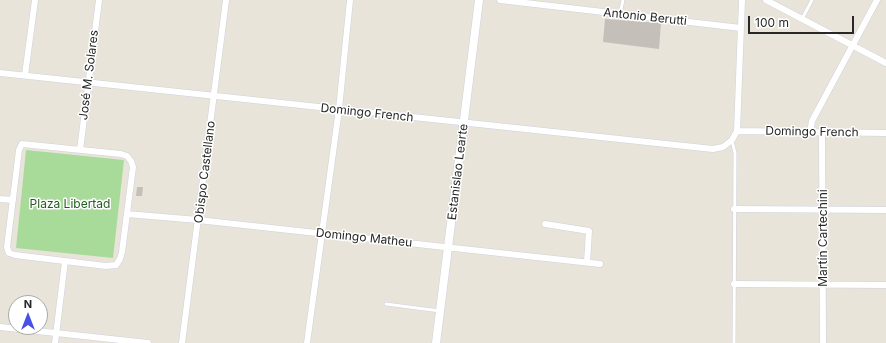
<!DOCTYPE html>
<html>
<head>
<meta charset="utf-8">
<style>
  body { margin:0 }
  #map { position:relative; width:886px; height:343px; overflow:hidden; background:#e8e4d9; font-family:Inter,sans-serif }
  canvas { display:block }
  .north { position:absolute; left:8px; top:295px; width:40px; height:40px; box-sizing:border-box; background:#fff; border:1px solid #a9a9a9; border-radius:50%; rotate:0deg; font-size:11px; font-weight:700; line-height:16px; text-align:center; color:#272727 }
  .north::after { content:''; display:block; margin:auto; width:14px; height:18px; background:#4751e8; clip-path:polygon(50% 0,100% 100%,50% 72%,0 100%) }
  .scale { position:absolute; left:748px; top:16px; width:106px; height:18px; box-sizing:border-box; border:2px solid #272727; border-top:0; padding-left:5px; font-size:12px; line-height:14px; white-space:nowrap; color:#272727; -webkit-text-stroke:3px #fff; paint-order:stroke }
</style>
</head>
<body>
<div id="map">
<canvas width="886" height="343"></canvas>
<div class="north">N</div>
<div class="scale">100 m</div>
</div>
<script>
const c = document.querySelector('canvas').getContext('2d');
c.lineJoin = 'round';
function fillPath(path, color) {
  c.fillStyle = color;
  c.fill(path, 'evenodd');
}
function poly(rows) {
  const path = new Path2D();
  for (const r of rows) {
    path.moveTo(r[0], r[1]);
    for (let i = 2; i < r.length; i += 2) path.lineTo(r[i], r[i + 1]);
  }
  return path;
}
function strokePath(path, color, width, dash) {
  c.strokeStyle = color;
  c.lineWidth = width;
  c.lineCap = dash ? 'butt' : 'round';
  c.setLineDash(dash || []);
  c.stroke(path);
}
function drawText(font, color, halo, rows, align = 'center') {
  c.font = font + ' Inter,sans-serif';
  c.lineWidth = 3;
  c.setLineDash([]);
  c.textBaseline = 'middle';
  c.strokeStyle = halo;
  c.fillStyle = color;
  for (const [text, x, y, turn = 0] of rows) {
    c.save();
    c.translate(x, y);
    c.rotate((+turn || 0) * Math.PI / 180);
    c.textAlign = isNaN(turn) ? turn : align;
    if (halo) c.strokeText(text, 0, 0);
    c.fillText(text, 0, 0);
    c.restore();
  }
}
fillPath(poly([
  [26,150,124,160,113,258,16,248]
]), '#a8db9a');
fillPath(poly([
  [605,19,661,23,659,49,603,42],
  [137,187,143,187,142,196,136,196]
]), '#c4c0b9');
const service = poly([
  [620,14,623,0],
  [802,19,812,0],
  [732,141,735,153,734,343],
  [386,304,440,311]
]);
const minor = poly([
  [500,0,741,28],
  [766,0,886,63],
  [0,73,713,149,723,147,732,140,737,131,742,0],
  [25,75,35,0],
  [737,131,886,133],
  [810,133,812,121,877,0],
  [822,133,823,343],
  [22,144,121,154,127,156,131,161,133,167,122,252,120,259,116,265,106,266,15,255,9,253,7,247,19,150,22,144],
  [80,150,99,0],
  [0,199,13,200],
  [734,209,886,210],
  [127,214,198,220,600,264],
  [545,224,589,231,587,262],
  [734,284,886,285],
  [0,327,148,343],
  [55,343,65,261],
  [182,343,226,0],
  [307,343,339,109,350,0]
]);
const tertiary = poly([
  [436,343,479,0]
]);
strokePath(service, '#cfd0df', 4);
strokePath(minor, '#cfd0df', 7);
strokePath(tertiary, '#cfd0df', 9);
strokePath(service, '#fff', 3);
strokePath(minor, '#fff', 6);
strokePath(tertiary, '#fff', 8);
drawText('12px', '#272727', '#fff', [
  ["Antonio Berutti",645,17,6],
  ["José M. Solares",89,75,-83],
  ["Domingo French",367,113,6],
  ["Domingo French",812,132,1],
  ["Obispo Castellano",205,172,-83],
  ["Estanislao Learte",458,172,-83],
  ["Domingo Matheu",364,238,6],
  ["Martín Cartechini",823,238,-90]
]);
drawText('12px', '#245c1f', '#fff', [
  ["Plaza Libertad",70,204]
]);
</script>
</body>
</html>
